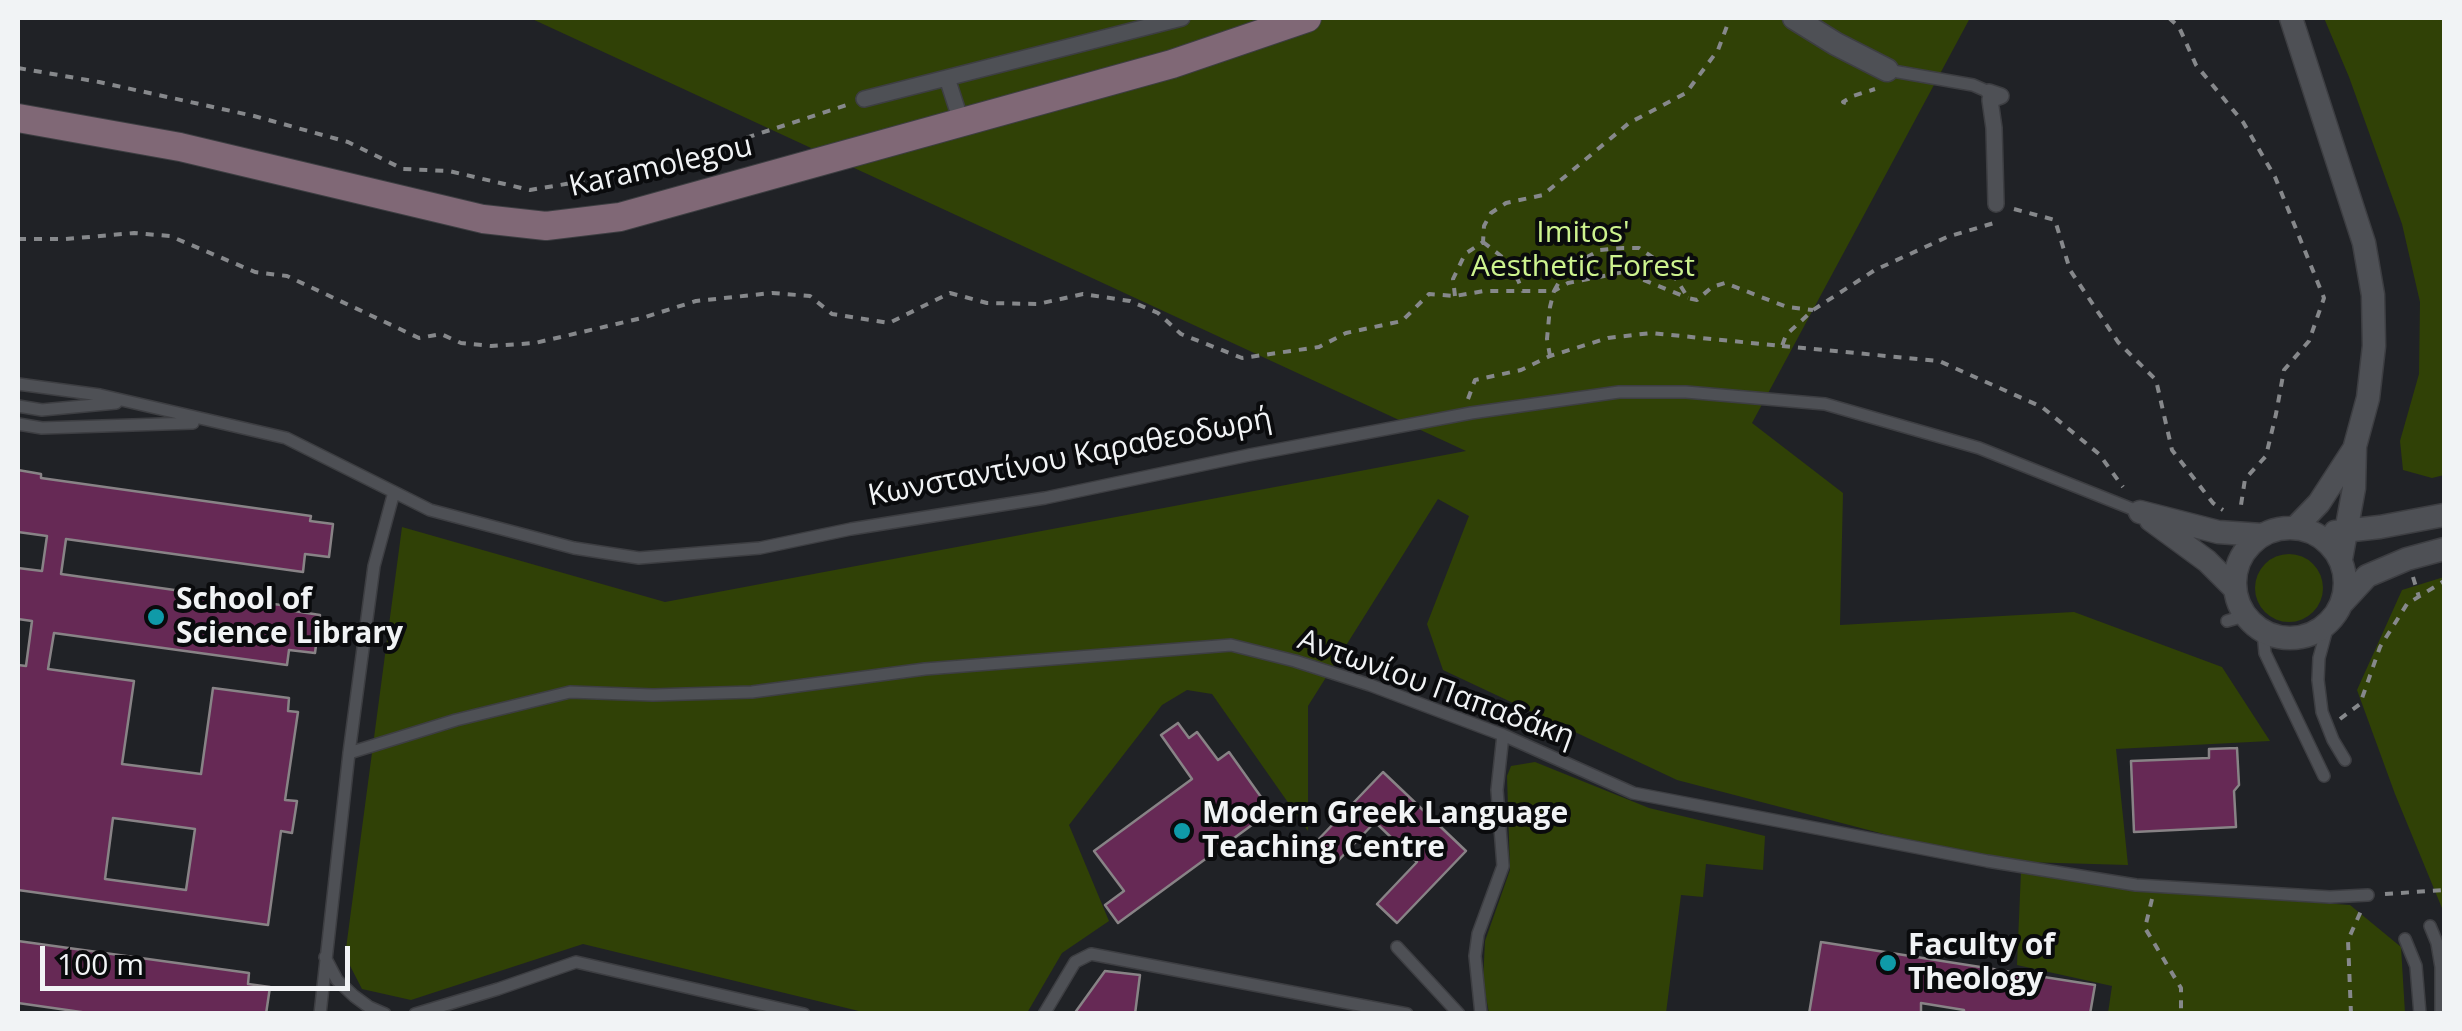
<!DOCTYPE html>
<html>
<head>
<meta charset="utf-8">
<style>
  body { margin:0 }
  #map { position:relative; width:2462px; height:1031px; overflow:hidden; background:#202226; font-family:"Open Sans",sans-serif }
  canvas { display:block }
  .frame { position:absolute; inset:0; border:20px solid #f1f3f5; pointer-events:none }
  .scale { position:absolute; left:40px; top:946px; width:310px; height:45px; box-sizing:border-box; border:5px solid #f1f3f5; border-top:0; padding-left:12px; font-size:30px; line-height:35px; white-space:nowrap; color:#f1f3f5; -webkit-text-stroke:8px #0a0b0d; paint-order:stroke }
</style>
</head>
<body>
<div id="map">
<canvas width="2462" height="1031"></canvas>
<div class="frame"></div>
<div class="scale">100 m</div>
</div>
<script>
const c = document.querySelector('canvas').getContext('2d');
c.lineJoin = 'round';
function fillPath(path, color) {
  c.fillStyle = color;
  c.fill(path, 'evenodd');
}
function poly(rows) {
  const path = new Path2D();
  for (const r of rows) {
    if (r.length === 3) {
      path.moveTo(r[0] + r[2], r[1]);
      path.arc(r[0], r[1], r[2], 0, 2 * Math.PI);
      continue;
    }
    path.moveTo(r[0], r[1]);
    for (let i = 2; i < r.length; i += 2) path.lineTo(r[i], r[i + 1]);
  }
  return path;
}
function strokePath(path, color, width, dash) {
  c.strokeStyle = color;
  c.lineWidth = width;
  c.lineCap = dash ? 'butt' : 'round';
  c.setLineDash(dash || []);
  c.stroke(path);
}
function drawText(font, color, halo, rows, align = 'center') {
  c.font = font + ' "Open Sans",sans-serif';
  c.lineWidth = 8;
  c.setLineDash([]);
  c.textBaseline = 'middle';
  c.strokeStyle = halo;
  c.fillStyle = color;
  for (const [text, x, y, turn = 0] of rows) {
    c.save();
    c.translate(x, y);
    c.rotate((+turn || 0) * Math.PI / 180);
    c.textAlign = isNaN(turn) ? turn : align;
    if (halo) c.strokeText(text, 0, 0);
    c.fillText(text, 0, 0);
    c.restore();
  }
}
fillPath(poly([
  [530,18,1970,18,1752,423,1843,493,1840,625,2074,612,2222,667,2270,741,2116,749,2128,865,1987,861,1677,780,1443,670,1427,624,1469,516,1438,499,1308,706,1308,831,1212,694,1187,690,1162,705,1069,825,1109,921,1062,953,1027,1013,867,1013,583,944,411,1000,362,989,345,956,402,527,665,602,1466,451],
  [2324,18,2444,18,2444,475,2432,478,2403,470,2400,441,2419,374,2420,302,2402,224,2349,77],
  [2289,588,34],
  [2444,577,2444,913,2395,794,2357,690,2402,590],
  [1535,762,1649,808,1765,836,1763,870,1706,864,1703,897,1681,895,1666,1013,1489,1013,1483,981,1485,941,1510,870,1507,776,1511,766],
  [2021,871,2134,890,2350,905,2401,947,2405,1013,2108,1013,2112,986,2017,965]
]), '#304106');
const building = poly([
  [18,470,41,474,41,478,311,516,310,521,333,524,329,557,305,554,303,572,66,539,61,574,295,607,294,611,320,615,315,653,289,650,287,665,54,633,48,669,134,681,122,764,201,774,213,688,289,698,288,711,298,712,285,800,297,801,292,833,281,831,268,925,18,890,18,665,26,666,32,621,18,619,18,568,42,571,47,536,18,532,18,470],
  [113,818,195,829,186,890,105,879,113,818],
  [1178,723,1189,738,1197,732,1218,760,1229,752,1271,811,1118,923,1105,905,1124,891,1094,851,1192,779,1161,735,1178,723],
  [2237,748,2239,785,2234,791,2236,827,2134,832,2131,761,2209,758,2209,749,2237,748],
  [1383,772,1466,851,1397,923,1377,904,1417,862,1375,822,1335,864,1314,844,1383,772],
  [18,941,249,973,248,984,270,987,266,1014,95,1014,18,1003,18,941],
  [1821,942,2095,985,2090,1014,1964,1014,1964,1010,1921,1003,1921,1014,1809,1014,1821,942],
  [1105,971,1140,975,1135,1014,1074,1014,1105,971]
]);
fillPath(building, '#662955');
strokePath(building, '#888386', 2.5);
const service = poly([
  [1887,70,1973,85,1989,92],
  [18,384,100,395,286,438,430,510,574,548,639,558,760,548,851,529,1045,498,1249,455,1471,413,1619,392,1686,392,1825,404,1979,448,2140,512],
  [18,406,42,410,116,403],
  [18,424,42,428,193,423],
  [2227,621,2244,616],
  [2328,625,2319,658,2318,680,2322,712,2333,740,2345,760],
  [2263,632,2265,653,2324,776],
  [349,753,456,720,570,692,653,695,752,692,925,669,1231,645,1295,661,1370,685,1503,735,1633,793,1987,861,2136,885,2330,897,2368,895],
  [2430,926,2437,943,2441,967,2441,1014],
  [2405,939,2416,966,2420,1014],
  [1397,947,1459,1014],
  [325,957,337,980,354,996,369,1007,385,1014],
  [320,1014,349,753,374,566,394,492],
  [415,1014,498,989,576,962,804,1014],
  [1044,1014,1075,962,1091,954,1407,1014],
  [1481,1014,1475,956,1478,934,1503,866,1497,790,1503,735]
]);
const pedestrian = poly([
  [947,78,961,121],
  [1989,92,2001,96,1990,100,1994,128,1996,204],
  [864,99,1182,18]
]);
const minor = poly([
  [1794,18,1836,44,1887,70],
  [2291,18,2364,243,2373,295,2374,346,2368,398,2355,446,2354,488,2341,559],
  [2140,512,2218,532,2262,535],
  [2151,520,2207,561,2234,588],
  [2290,583,55],
  [2295,528,2319,503,2354,449],
  [2335,532,2380,527,2444,515],
  [2343,602,2367,576,2407,559,2444,549]
]);
const secondary = poly([
  [18,118,180,147,483,219,546,226,620,217,1172,64,1307,18]
]);
strokePath(service, '#3d3e42', 14);
strokePath(pedestrian, '#3d3e42', 18);
strokePath(minor, '#3d3e42', 25);
strokePath(secondary, '#3d3e42', 30);
strokePath(poly([
  [2169,18,2179,27,2196,65,2243,122,2275,177,2324,298,2309,341,2284,370,2276,414,2266,456,2245,479,2241,505,2245,511],
  [18,68,99,82,254,116,348,142,403,169,449,171,530,190,578,182,721,146,850,104],
  [1846,103,1843,102,1853,96,1875,89],
  [2014,209,2055,220,2070,270,2118,342,2156,380,2172,450,2213,503,2223,510],
  [18,239,66,239,134,233,170,236,255,272,287,276,419,338,441,334,461,343,491,346,535,343,642,318,696,301,772,293,810,296,832,314,889,323,950,293,987,303,1038,304,1083,294,1130,301,1158,313,1181,334,1242,358,1319,347,1346,333,1402,321,1429,294,1455,296,1484,291,1554,291,1567,268,1600,250,1623,248,1639,248,1658,261,1677,280,1688,298,1697,300,1712,287,1725,283,1787,307,1813,310],
  [1483,242,1501,256,1518,280,1523,292],
  [1455,296,1453,279,1465,254,1483,242,1484,226,1491,213,1506,203,1543,195,1629,123,1686,93,1718,50,1730,18],
  [1782,346,1939,361,2042,407,2099,454,2123,487],
  [1550,356,1547,339,1550,307,1554,291,1568,283,1624,272,1688,298],
  [1468,399,1475,380,1521,370,1550,356,1608,338,1651,333,1782,346,1786,335,1813,310,1875,270,1947,237,1994,223],
  [2413,577,2419,597],
  [2340,719,2360,704,2380,647,2407,604,2444,581],
  [2385,894,2444,890],
  [2152,899,2145,928,2181,988,2181,1014],
  [2351,1014,2348,940,2361,911]
]), '#86888b', 4, [8, 8]);
strokePath(service, '#4e5055', 11);
strokePath(pedestrian, '#4e5055', 15);
strokePath(minor, '#4e5055', 22);
strokePath(secondary, '#806876', 28);
for (const [x, y, r, color] of [
  [156,617,10,"#0f9aa8"],
  [1182,831,10,"#0f9aa8"],
  [1888,963,10,"#0f9aa8"]
]) {
  const dot = new Path2D();
  dot.arc(x, y, r, 0, 2 * Math.PI);
  c.fillStyle = color;
  c.fill(dot);
  strokePath(dot, '#0a0b0d', 4);
}
drawText('30px', '#f1f3f5', '#0a0b0d', [
  ["Karamolegou",661,167,-13],
  ["Κωνσταντίνου Καραθεοδωρή",1070,458,-11],
  ["Αντωνίου Παπαδάκη",1436,689,20]
]);
drawText('30px', '#cdf38e', '#0a0b0d', [
  ["Imitos'",1583,233],
  ["Aesthetic Forest",1583,267]
]);
drawText('bold 30px', '#f1f3f5', '#0a0b0d', [
  ["School of",176,600],
  ["Science Library",176,634],
  ["Modern Greek Language",1202,814],
  ["Teaching Centre",1202,848],
  ["Faculty of",1908,946],
  ["Theology",1908,980]
], 'left');
</script>
</body>
</html>
